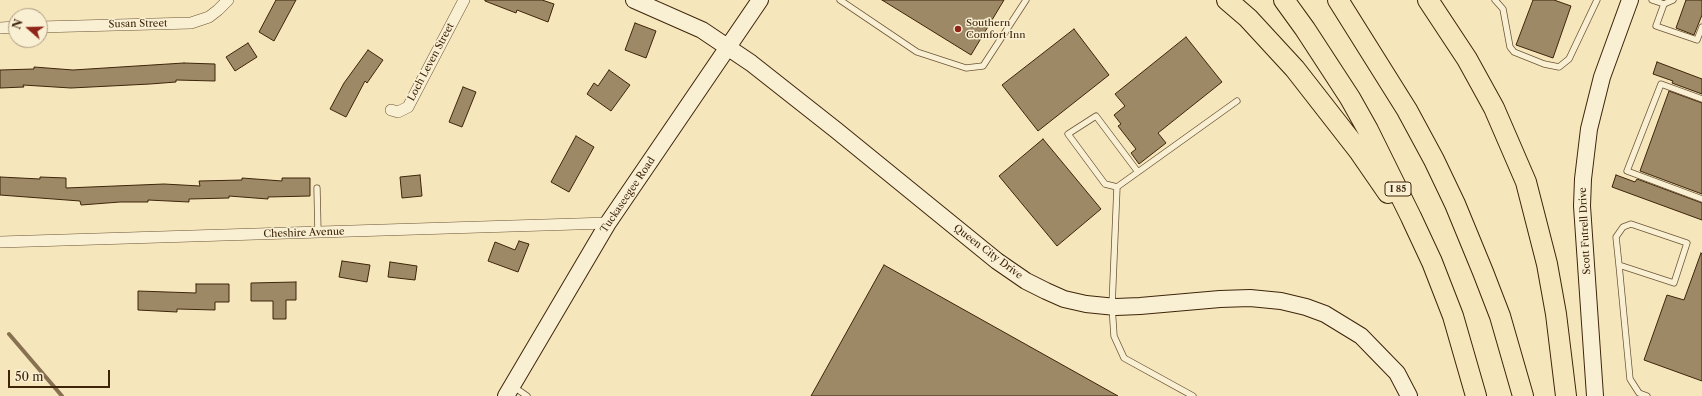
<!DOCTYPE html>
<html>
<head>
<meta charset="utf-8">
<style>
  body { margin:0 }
  #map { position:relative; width:1702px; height:396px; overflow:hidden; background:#f6e6bc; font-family:"Libre Caslon Text",serif }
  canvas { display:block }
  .north { position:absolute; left:8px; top:8px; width:40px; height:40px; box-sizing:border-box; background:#f9efd3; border:1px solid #ae9e83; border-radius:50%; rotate:290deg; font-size:11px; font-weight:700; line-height:16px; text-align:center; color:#3e250a }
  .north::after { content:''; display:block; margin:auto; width:14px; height:18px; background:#8f2418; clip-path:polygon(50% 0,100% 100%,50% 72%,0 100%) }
  .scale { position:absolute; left:8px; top:370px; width:102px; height:18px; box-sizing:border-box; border:2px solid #3e250a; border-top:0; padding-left:5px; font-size:12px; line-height:14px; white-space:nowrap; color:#3e250a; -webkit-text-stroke:3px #f9efd3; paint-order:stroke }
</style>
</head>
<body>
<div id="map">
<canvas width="1702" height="396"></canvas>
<div class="north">N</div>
<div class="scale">50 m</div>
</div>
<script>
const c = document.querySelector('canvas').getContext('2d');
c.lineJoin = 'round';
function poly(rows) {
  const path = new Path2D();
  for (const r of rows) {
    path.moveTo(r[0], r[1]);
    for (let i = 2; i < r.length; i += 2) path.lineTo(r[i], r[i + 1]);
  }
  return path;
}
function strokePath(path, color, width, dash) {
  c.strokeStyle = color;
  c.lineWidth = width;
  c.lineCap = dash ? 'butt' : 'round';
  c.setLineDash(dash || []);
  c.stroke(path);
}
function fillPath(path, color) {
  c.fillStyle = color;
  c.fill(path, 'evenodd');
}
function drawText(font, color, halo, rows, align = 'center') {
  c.font = font + ' "Libre Caslon Text",serif';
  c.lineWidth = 3;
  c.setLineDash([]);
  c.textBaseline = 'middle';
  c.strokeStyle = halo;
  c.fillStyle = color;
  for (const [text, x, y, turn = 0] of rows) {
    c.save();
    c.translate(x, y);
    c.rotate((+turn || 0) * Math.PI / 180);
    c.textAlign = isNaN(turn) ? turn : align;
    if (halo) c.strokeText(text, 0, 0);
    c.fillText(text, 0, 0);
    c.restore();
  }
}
strokePath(poly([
  [9,334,62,396]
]), '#877150', 4);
const building = poly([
  [276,0,296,0,274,41,259,32,276,0],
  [485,0,542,0,554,4,548,22,517,10,516,13,485,1,485,0],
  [882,0,1004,0,971,55,882,0],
  [1533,0,1554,0,1571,6,1553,58,1516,45,1533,0],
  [1686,0,1702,0,1702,15,1694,35,1676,28,1686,0],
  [635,23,656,31,646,58,625,50,635,23],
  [1074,29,1109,75,1038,131,1002,85,1074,29],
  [1186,37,1222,82,1158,133,1166,143,1139,164,1131,153,1136,149,1118,126,1121,124,1114,115,1125,106,1115,94,1186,37],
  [248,43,257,57,235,71,226,57,248,43],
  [368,50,383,60,367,83,365,81,346,117,330,109,344,83,368,50],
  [1657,62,1702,79,1702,94,1672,83,1673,81,1653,74,1657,62],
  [184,63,215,64,215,81,176,80,176,82,150,84,71,88,23,85,24,87,0,88,0,70,34,69,34,67,73,70,184,63],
  [609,70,630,85,611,111,587,94,594,83,598,86,609,70],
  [463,87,476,92,462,127,449,122,463,87],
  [1669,91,1702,103,1702,194,1640,171,1669,91],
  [576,136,594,147,569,192,551,182,576,136],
  [1043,139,1101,209,1057,246,999,176,1043,139],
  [420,175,422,196,402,198,400,177,420,175],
  [1616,175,1635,182,1637,179,1702,203,1702,220,1612,187,1616,175],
  [0,177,40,179,40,177,66,178,66,188,164,184,200,186,199,181,242,180,242,178,282,181,282,178,310,178,310,196,268,197,268,199,229,196,229,198,189,199,189,202,148,200,148,202,120,202,81,205,80,201,0,195,0,177],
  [519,241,529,244,518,272,488,261,495,242,515,250,519,241],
  [1701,253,1702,254,1702,381,1644,360,1667,295,1684,300,1701,253],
  [342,261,370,265,367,282,339,277,342,261],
  [390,262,417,266,415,280,388,277,390,262],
  [884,265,1118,396,811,396,884,265],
  [296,282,296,300,286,300,286,319,273,319,273,301,251,301,251,283,296,282],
  [196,284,229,284,229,302,215,302,215,310,177,309,177,312,138,310,138,291,196,293,196,284]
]);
fillPath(building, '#9e8967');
strokePath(building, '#3e250a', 1);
const lane = poly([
  [840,0,917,52,966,68,983,66,1026,0],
  [1495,0,1503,9,1510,47,1514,52,1544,64,1559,67,1569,59,1597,0],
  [1652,0,1664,4,1673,0],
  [1664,4,1656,26,1697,40,1702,27],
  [1702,99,1661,84,1627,171,1702,199],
  [1117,187,1105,184,1068,134,1096,116,1138,172],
  [317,188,318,232],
  [1619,265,1674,283,1687,243,1631,224,1623,227,1616,237,1619,265,1630,379,1639,393,1647,396],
  [514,387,527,396],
  [1193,396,1124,358,1114,336,1112,306,1117,187,1237,101]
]);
const street = poly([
  [40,27,191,23,209,17,218,10,228,0],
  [0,28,16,27],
  [391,110,398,112,408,107,464,0],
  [0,242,608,223]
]);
const secondary = poly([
  [634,0,702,30,751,63,836,130,997,261,1026,281,1046,291,1064,299,1086,304,1116,307,1140,306,1220,299,1250,298,1281,301,1306,307,1325,314,1361,336,1397,373,1409,396],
  [506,396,608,223,760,0],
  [1595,396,1582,206,1583,179,1589,129,1602,77,1630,0]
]);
const highway = poly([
  [1227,0,1248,18,1295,69,1359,151,1388,193],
  [1284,0,1305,29,1350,98,1368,130,1411,217,1432,262,1453,316,1476,396],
  [1338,0,1407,110,1434,160,1455,204,1483,272,1500,316,1523,396],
  [1428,0,1467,59,1494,108,1526,182,1547,264,1556,314,1566,396]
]);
strokePath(lane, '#6c5536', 7);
strokePath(street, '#6c5536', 12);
strokePath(secondary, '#3e250a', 18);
strokePath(highway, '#3e250a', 22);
strokePath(lane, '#f9efd3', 5.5);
strokePath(street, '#f9efd3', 11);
strokePath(secondary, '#f9efd3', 16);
strokePath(highway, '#f6e6bc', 20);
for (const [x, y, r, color] of [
  [958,29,4,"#8f2418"]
]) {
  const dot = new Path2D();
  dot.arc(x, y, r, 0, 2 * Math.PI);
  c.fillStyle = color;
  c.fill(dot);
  strokePath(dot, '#f9efd3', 1.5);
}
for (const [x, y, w] of [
  [1398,189,26]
]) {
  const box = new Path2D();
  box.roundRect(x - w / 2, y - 7, w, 14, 3);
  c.fillStyle = '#f9efd3';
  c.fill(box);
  strokePath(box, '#3e250a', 1);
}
drawText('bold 9px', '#3e250a', null, [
  ["I 85",1398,189]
]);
drawText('10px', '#3e250a', '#f9efd3', [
  ["Southern",966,23],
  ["Comfort Inn",966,35]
], 'left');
drawText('10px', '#3e250a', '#f9efd3', [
  ["Susan Street",138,24,-1],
  ["Loch Leven Street",431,62,-62],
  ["Tuckaseegee Road",628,195,-56],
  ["Scott Futrell Drive",1585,231,-93],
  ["Cheshire Avenue",304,233,-2],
  ["Queen City Drive",988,252,37]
]);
</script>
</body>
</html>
